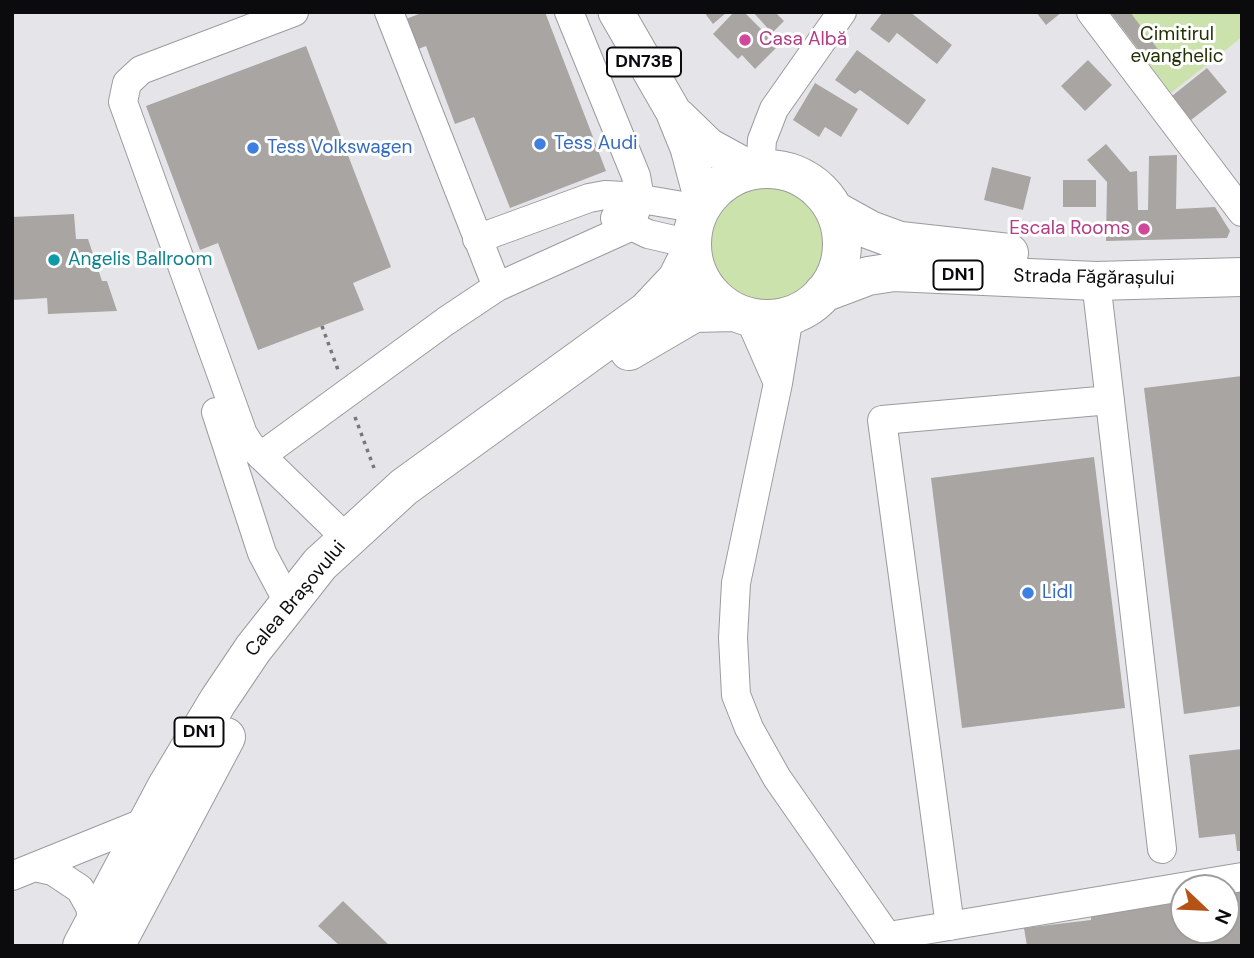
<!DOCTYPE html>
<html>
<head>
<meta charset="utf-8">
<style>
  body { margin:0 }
  #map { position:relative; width:1254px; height:958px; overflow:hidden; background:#e5e5e9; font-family:"DM Sans",sans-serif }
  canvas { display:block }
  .frame { position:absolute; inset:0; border:14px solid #0b0b0d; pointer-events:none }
  .north { position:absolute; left:1170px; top:874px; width:70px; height:70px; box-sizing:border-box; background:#fff; border:2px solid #9d9d9e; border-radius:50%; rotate:113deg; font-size:19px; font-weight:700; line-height:28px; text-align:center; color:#0b0b0d }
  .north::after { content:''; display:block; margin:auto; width:24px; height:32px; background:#b55317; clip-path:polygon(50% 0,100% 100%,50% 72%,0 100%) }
</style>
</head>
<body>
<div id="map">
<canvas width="1254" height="958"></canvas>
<div class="frame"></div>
<div class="north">N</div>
</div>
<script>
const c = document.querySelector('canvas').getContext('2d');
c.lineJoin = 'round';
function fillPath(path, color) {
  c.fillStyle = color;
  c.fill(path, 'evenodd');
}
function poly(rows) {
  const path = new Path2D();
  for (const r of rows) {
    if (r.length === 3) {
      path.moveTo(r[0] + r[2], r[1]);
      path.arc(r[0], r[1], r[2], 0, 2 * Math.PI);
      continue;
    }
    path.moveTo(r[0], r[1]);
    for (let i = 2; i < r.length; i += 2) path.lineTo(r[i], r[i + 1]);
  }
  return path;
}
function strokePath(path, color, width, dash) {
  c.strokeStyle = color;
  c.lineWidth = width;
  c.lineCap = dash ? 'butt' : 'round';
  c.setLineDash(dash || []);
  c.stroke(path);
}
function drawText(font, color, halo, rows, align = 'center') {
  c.font = font + ' "DM Sans",sans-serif';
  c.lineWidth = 6;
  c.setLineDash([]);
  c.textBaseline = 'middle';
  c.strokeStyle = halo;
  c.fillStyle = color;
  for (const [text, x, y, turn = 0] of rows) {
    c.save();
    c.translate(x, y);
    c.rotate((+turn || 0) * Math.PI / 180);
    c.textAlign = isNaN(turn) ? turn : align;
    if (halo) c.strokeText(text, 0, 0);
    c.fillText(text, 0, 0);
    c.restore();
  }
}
fillPath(poly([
  [1110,12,1242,12,1242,37,1171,93],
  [767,245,59]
]), '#cbe2ac');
fillPath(poly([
  [424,12,545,12,606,171,510,208,474,117,455,124,426,46,413,51,401,21],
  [704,12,727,12,713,24],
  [734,12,744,12,778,46,755,69,742,55,738,59,713,34],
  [753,12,775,12,784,21,772,33],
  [883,12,910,12,952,45,937,64,897,33,889,43,870,29],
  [1036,12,1062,12,1046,25],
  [1110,12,1130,12,1160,52,1148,62],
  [306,46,391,267,353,283,364,310,258,350,218,243,200,250,146,106],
  [857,50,926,100,908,125,860,90,855,94,835,80],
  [1088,60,1112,85,1085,111,1061,86],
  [1207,68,1227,92,1191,120,1172,96],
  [815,83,858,109,841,137,825,127,819,137,793,120],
  [1106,144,1130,172,1137,171,1138,210,1148,210,1149,156,1177,155,1176,209,1215,207,1230,231,1227,238,1106,241,1107,182,1087,160],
  [992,167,1031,177,1023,210,984,200],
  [1063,180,1096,180,1096,207,1063,207],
  [74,214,76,239,88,239,102,281,107,281,117,311,48,314,47,298,12,300,12,217],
  [1242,376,1242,706,1184,714,1144,388],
  [1094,457,1125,708,962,728,931,478],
  [1242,749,1242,851,1237,851,1235,834,1199,838,1189,755],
  [1242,891,1242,946,1027,946,1024,928,1091,920,1091,913,1184,902,1184,930,1226,930,1226,897,1229,897,1229,893],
  [343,901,390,946,340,946,318,926]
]), '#a9a5a2');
const minor = poly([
  [294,12,141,70,127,83,123,102,243,434,250,445,346,538],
  [389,12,497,287],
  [1091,12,1242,212],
  [760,169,762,140,774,109,842,12],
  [615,218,648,234,691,244],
  [477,239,589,198,605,195,624,196,700,209],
  [1096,281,1162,849],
  [789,316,778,383,736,583,733,638,736,695,749,728,777,778,894,946],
  [749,317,778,383],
  [216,412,262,553,288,602],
  [261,456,446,321,497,287,630,227,640,198,636,176,569,12],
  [34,867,53,871,80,889,90,907,93,925],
  [12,876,148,821],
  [950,926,882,420,1110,400],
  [889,936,1242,877]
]);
const major = poly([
  [616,12,673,111,688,148,703,204],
  [678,116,709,146,753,170]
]);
const highway = poly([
  [767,244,75],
  [834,210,870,230,900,241,1009,253],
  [823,293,868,276,894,272,1096,281,1242,277],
  [629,351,694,313,735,312],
  [82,946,167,786,218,701,253,649,320,564,404,487,647,311,677,279,692,249],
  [115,946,226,737]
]);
strokePath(minor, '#9b9a9e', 30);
strokePath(major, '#9b9a9e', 37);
strokePath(highway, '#9b9a9e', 40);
strokePath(poly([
  [322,326,338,370],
  [355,417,374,468]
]), '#78787b', 3.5, [3.5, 5]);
strokePath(minor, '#fff', 28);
strokePath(major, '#fff', 35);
strokePath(highway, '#fff', 38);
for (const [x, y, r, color] of [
  [745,40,7,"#d1479c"],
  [540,144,7,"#3f7fe0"],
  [253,148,7,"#3f7fe0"],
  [1144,229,7,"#d1479c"],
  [54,260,7,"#0f9aa8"],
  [1028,593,7,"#3f7fe0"]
]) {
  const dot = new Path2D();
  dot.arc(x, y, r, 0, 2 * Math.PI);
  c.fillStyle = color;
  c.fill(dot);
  strokePath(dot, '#fff', 2.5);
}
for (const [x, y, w] of [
  [644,62,74],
  [958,275,49],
  [199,732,49]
]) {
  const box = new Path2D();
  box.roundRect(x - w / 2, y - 14.5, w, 29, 5);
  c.fillStyle = '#fff';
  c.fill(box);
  strokePath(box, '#0b0b0d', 2);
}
drawText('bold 18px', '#0b0b0d', null, [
  ["DN73B",644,62],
  ["DN1",958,275],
  ["DN1",199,732]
]);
drawText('19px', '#223102', '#fff', [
  ["Cimitirul",1177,35],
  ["evanghelic",1177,57]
]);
drawText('19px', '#b23c85', '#fff', [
  ["Casa Albă",759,40],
  ["Escala Rooms",1130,229,"right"]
], 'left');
drawText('19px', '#366cbe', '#fff', [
  ["Tess Audi",554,144],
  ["Tess Volkswagen",267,148],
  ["Lidl",1042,593]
], 'left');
drawText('19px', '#0d838f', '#fff', [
  ["Angelis Ballroom",68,260]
], 'left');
drawText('19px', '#0b0b0d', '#fff', [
  ["Strada Făgărașului",1094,278,1],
  ["Calea Brașovului",296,599,-50]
]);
</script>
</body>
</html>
